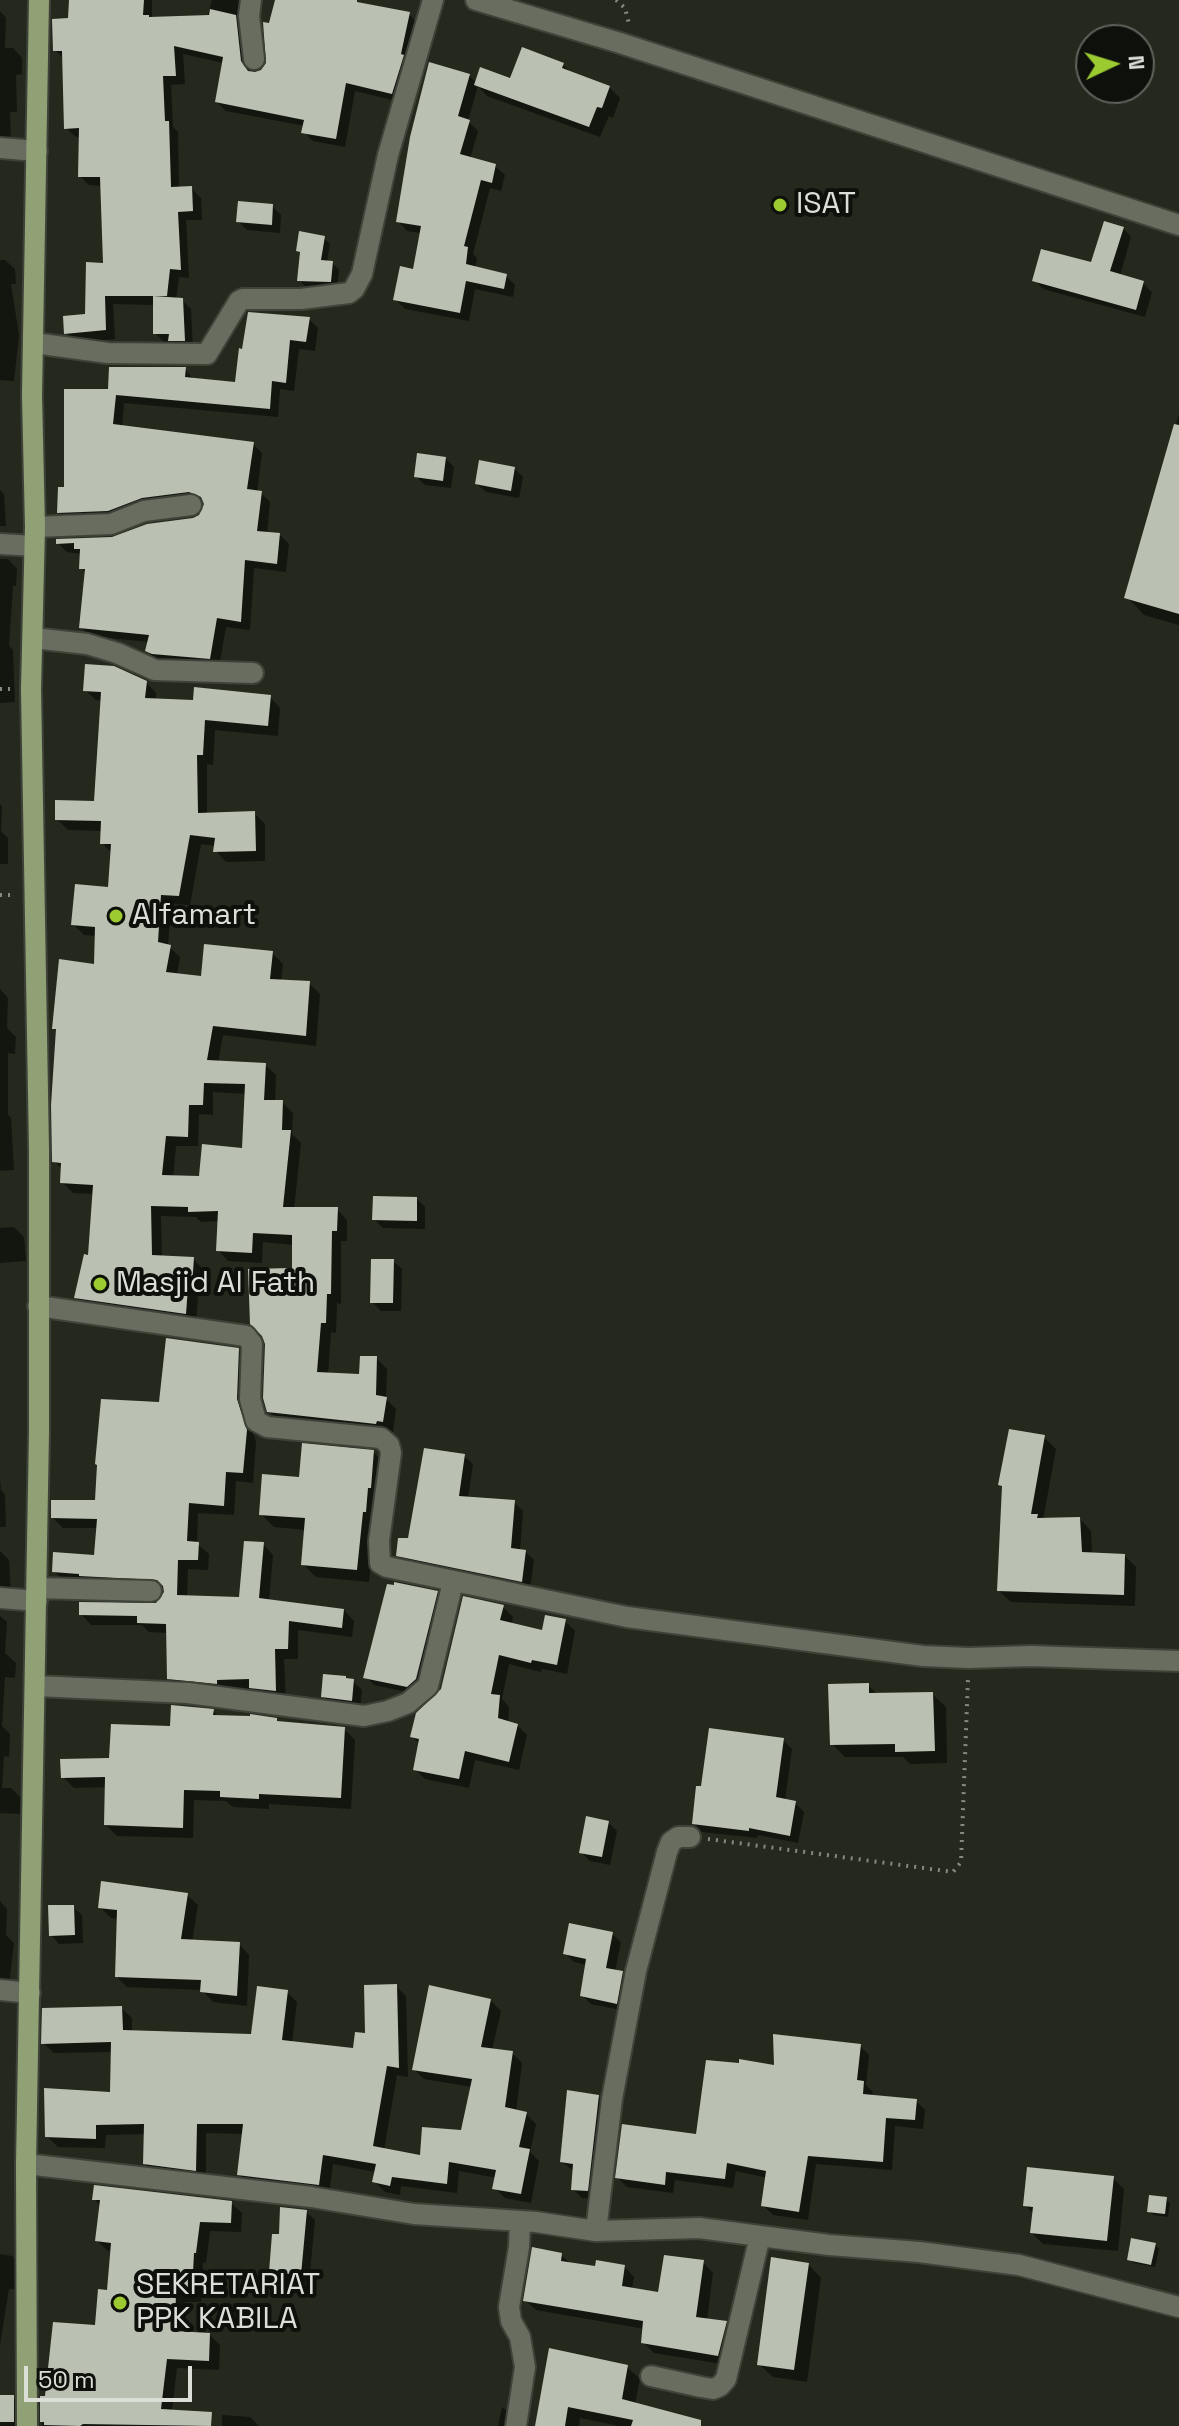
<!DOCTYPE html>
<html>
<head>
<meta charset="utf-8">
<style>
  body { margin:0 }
  #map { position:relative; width:1179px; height:2426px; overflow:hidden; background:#24281d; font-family:"Space Grotesk",sans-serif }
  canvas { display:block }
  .north { position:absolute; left:1075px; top:24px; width:80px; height:80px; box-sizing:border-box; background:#0e100b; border:2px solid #60635d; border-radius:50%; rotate:86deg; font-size:22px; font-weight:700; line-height:32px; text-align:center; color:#dcdfd8 }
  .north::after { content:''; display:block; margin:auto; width:28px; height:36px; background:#9cca31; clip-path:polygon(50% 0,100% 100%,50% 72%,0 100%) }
  .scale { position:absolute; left:24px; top:2366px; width:168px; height:36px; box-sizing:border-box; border:4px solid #dcdfd8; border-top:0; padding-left:10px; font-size:24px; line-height:28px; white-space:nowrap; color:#dcdfd8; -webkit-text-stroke:6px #0e100b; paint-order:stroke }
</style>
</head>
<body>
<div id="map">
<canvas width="1179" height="2426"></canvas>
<div class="north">N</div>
<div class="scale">50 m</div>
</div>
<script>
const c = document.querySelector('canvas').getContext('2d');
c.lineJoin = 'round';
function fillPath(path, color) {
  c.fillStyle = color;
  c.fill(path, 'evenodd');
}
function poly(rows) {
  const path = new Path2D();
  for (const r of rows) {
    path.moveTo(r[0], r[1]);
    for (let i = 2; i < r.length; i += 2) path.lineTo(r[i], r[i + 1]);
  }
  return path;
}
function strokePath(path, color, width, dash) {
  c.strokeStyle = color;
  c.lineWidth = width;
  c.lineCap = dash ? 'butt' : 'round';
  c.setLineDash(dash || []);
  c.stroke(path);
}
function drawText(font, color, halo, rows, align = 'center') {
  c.font = font + ' "Space Grotesk",sans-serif';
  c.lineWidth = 8;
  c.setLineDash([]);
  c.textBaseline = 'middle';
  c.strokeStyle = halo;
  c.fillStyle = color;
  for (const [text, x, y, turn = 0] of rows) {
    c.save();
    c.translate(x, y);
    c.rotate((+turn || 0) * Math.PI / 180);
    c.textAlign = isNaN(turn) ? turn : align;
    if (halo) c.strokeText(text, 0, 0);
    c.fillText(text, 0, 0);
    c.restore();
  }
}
fillPath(poly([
  [71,0,152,0,152,19,207,18,212,0,244,0,239,21,245,27,250,73,262,72,268,64,270,25,277,0,355,0,361,5,409,14,418,24,401,102,355,91,345,147,313,141,304,132,305,126,226,111,217,102,224,63,183,54,185,84,171,85,173,127,178,132,179,189,191,188,201,198,202,220,186,220,189,278,179,277,176,300,182,300,191,309,193,349,179,348,172,342,164,342,155,333,155,305,113,304,115,339,76,342,66,333,87,316,105,265,102,186,89,185,80,176,81,137,76,137,66,128,65,60,55,50,70,20],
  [0,11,6,18,5,48,13,48,22,58,22,74,16,75,17,112,10,112,11,144,0,145],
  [563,65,571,73,609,87,620,98,613,118,609,116,600,137,487,96,478,86,468,121,478,131,470,159,495,166,505,175,501,191,490,188,473,254,477,258,475,268,506,276,515,285,513,297,475,289,469,321,405,309,396,300,415,271,421,233,407,231,398,221,469,76,477,83,512,80],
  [272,206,281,215,280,233,247,230,238,221],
  [1123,228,1131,237,1120,276,1143,283,1152,292,1145,317,1043,289,1035,280,1092,265],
  [324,238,330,244,327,262,332,263,339,270,337,288,306,287,299,280,301,254,298,251],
  [0,260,5,260,15,269,16,284,11,284,19,335,14,381,0,380,0,405],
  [309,319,318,328,315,351,299,349,294,391,280,389,278,417,124,403,122,427,253,444,262,453,257,493,261,493,270,502,267,533,280,535,289,544,286,572,254,568,250,630,226,627,219,667,157,660,147,651,149,642,90,636,81,627,86,573,81,568,82,554,67,552,58,543,112,539,193,520,201,516,205,502,200,500,152,507,68,521,59,512,66,489,110,391,185,369,194,380,237,384],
  [1179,414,1179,625,1144,615,1127,597],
  [445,458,454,467,451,488,425,485,416,476],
  [514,468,523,477,519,498,486,492,477,484],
  [0,490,4,494,6,526,0,526],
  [0,559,8,559,17,569,16,586,13,586,9,646,13,650,15,702,0,703],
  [146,682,156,693,156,701,194,702,270,697,280,708,278,736,215,730,213,765,207,764,207,814,254,813,265,824,265,861,226,862,216,851,216,846,201,844,190,905,171,904,168,946,180,957,177,975,202,978,272,953,283,964,281,981,309,983,320,994,316,1046,223,1035,218,1063,265,1065,276,1075,275,1102,282,1102,293,1113,292,1134,301,1143,294,1209,337,1209,347,1220,347,1241,341,1241,341,1304,337,1303,336,1333,331,1332,328,1375,361,1377,376,1358,387,1369,386,1399,396,1409,393,1432,280,1422,269,1411,294,1270,294,1245,263,1242,262,1263,228,1261,218,1250,220,1221,201,1222,196,1217,161,1216,162,1257,193,1259,203,1269,202,1296,198,1296,196,1324,86,1308,76,1297,90,1257,94,1194,73,1193,62,1182,62,1169,54,1161,58,1032,54,1028,96,966,96,936,84,935,73,924,110,889,112,853,102,843,103,831,68,830,57,819,96,803,103,701,96,700,85,690],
  [213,1092,246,1094,244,1150,201,1178,173,1178,176,1146,198,1146,199,1114,213,1115],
  [0,804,2,807,1,831,8,838,8,864,0,864],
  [0,989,8,998,7,1028,16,1037,15,1054,8,1053,8,1115,11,1118,14,1170,0,1171],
  [417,1199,425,1207,425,1229,383,1228,374,1219],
  [14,1227,24,1237,26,1261,0,1263,0,1228],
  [393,1261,402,1269,401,1311,381,1311,372,1302],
  [238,1350,248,1360,247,1411,256,1442,253,1483,236,1481,234,1515,198,1513,197,1544,209,1554,208,1570,188,1569,187,1597,241,1600,263,1544,273,1555,269,1601,344,1610,354,1621,352,1637,298,1630,298,1659,284,1659,286,1701,262,1698,253,1689,179,1689,169,1678,168,1633,149,1632,142,1625,91,1625,81,1614,152,1606,163,1600,165,1588,91,1586,64,1581,54,1571,96,1557,98,1528,63,1528,53,1518,97,1502,161,1404],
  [1044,1437,1056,1449,1043,1520,1080,1519,1091,1531,1092,1554,1125,1556,1136,1567,1135,1606,1011,1602,999,1591,1004,1488,1000,1485],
  [373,1452,386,1465,375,1524,369,1582,316,1577,303,1564,306,1530,274,1527,261,1514,301,1479],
  [464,1456,473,1464,468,1499,514,1502,523,1511,520,1551,525,1551,534,1560,530,1589,407,1564,399,1555],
  [0,1477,1,1490,5,1495,6,1527,0,1527],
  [0,1551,9,1560,11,1594,0,1601],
  [437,1593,445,1601,416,1694,374,1685,366,1677],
  [503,1607,513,1617,511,1625,544,1633,565,1621,575,1631,567,1674,542,1669,541,1672,509,1664,502,1699,509,1707,508,1723,517,1725,527,1735,519,1770,475,1760,469,1788,425,1779,415,1769,420,1744,412,1737],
  [0,1616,7,1622,5,1653,16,1663,15,1678,5,1677,2,1726,10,1734,9,1757,4,1756,2,1788,11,1788,21,1798,20,1814,0,1813],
  [353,1681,362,1690,360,1709,331,1705,323,1696],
  [868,1685,878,1695,932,1694,946,1707,947,1763,910,1764,903,1757,845,1757,832,1744],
  [213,1711,219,1717,276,1720,279,1723,344,1729,355,1740,351,1809,269,1804,269,1809,233,1807,226,1801,194,1800,193,1838,117,1836,106,1825,107,1787,74,1788,63,1777,111,1760,172,1728],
  [783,1740,792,1749,785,1801,795,1803,804,1812,798,1843,758,1835,757,1838,702,1832,694,1823],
  [608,1822,617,1831,610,1865,590,1861,581,1852],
  [187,1895,198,1905,192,1942,239,1944,249,1955,247,2006,213,2002,202,1990,127,1987,117,1977,119,1919,111,1918,100,1907],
  [0,1901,7,1909,6,1935,14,1943,9,1986,0,1992],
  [73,1907,82,1915,83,1943,59,1944,51,1935],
  [612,1934,621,1942,615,1972,622,1973,630,1982,625,2011,591,2004,582,1995,587,1965,574,1962,566,1954],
  [396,1986,406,1996,408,2077,397,2075,384,2150,422,2157,463,2132,472,2087,424,2079,414,2069,490,2000,501,2011,492,2050,512,2053,522,2063,516,2112,526,2114,536,2124,530,2152,539,2161,531,2203,505,2198,495,2188,497,2178,459,2171,457,2193,401,2186,400,2195,385,2192,374,2181,376,2172,333,2164,329,2194,249,2184,239,2174,244,2134,206,2133,206,2180,156,2174,145,2164,146,2134,106,2135,105,2148,58,2147,47,2136,112,2094,113,2052,54,2053,43,2043,121,2008,132,2018,132,2033,253,2036,287,1992,297,2002,292,2043,354,2051,367,2036],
  [860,2046,869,2055,866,2085,873,2092,872,2096,916,2101,925,2110,923,2129,895,2126,892,2170,816,2164,808,2220,773,2215,763,2205,768,2178,736,2171,733,2188,675,2180,673,2193,627,2187,618,2178,698,2136,776,2067],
  [599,2097,607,2106,596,2199,582,2198,573,2189,574,2171,562,2162],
  [1113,2178,1124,2189,1118,2251,1043,2244,1032,2233,1034,2214,1025,2205],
  [94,2199,231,2203,242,2213,241,2232,210,2231,206,2263,203,2262,201,2302,185,2302,185,2333,210,2335,220,2345,219,2370,177,2368,172,2411,194,2423,194,2426,42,2426,42,2398,47,2398,97,2327,109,2292,113,2252,108,2251,97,2241,101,2206],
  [1166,2199,1170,2203,1168,2217,1153,2215,1149,2211],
  [306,2212,315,2220,309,2283,280,2280,271,2271,281,2237],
  [1155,2245,1159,2249,1155,2267,1133,2263,1129,2259],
  [0,2254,12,2256,22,2265,21,2290,9,2289,0,2345],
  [561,2255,571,2264,597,2268,624,2266,634,2277,632,2289,660,2294,703,2262,713,2273,707,2320,726,2322,736,2333,728,2365,654,2353,643,2342,645,2329,536,2310,525,2300],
  [808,2264,821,2278,807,2382,773,2377,759,2364],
  [627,2367,640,2379,635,2404,685,2426,619,2426,580,2418,579,2426,537,2426],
  [1,2397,13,2397,24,2408,25,2426,0,2426],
  [502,2407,514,2416,512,2426,498,2426],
  [222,2415,250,2417,259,2426,222,2426]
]), '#0007');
fillPath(poly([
  [69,0,144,0,143,15,149,15,149,17,209,15,210,9,236,15,241,61,248,71,255,72,261,70,266,63,263,22,269,23,275,0,357,0,357,2,410,12,401,54,404,55,392,94,346,83,336,139,301,133,304,120,215,102,223,57,174,46,176,76,163,76,165,121,169,121,171,187,192,186,193,211,178,212,181,270,170,269,167,296,105,296,106,330,64,334,63,316,85,314,86,262,103,263,100,177,78,177,79,128,64,129,62,51,53,51,52,19,68,18],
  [522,47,564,63,562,68,610,86,602,108,597,107,589,127,474,85,480,67,510,78],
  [429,62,470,74,458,116,470,120,460,154,496,164,492,183,481,180,464,246,468,247,466,264,507,274,504,289,466,281,460,313,393,300,400,266,413,269,421,226,396,222,410,137],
  [238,201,273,204,272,225,236,222],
  [1104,221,1124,227,1110,271,1144,281,1136,310,1032,281,1041,249,1091,262],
  [299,231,325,236,321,260,333,261,331,282,297,281,300,252,296,251],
  [153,296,183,298,185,341,168,341,169,334,153,334],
  [248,312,310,317,306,342,290,340,286,383,272,381,270,409,116,395,113,424,254,442,247,489,262,491,257,531,280,533,277,564,245,560,241,622,217,618,210,659,152,654,145,651,149,635,79,628,85,569,79,569,80,549,74,549,74,543,56,544,56,539,112,537,147,524,193,518,199,515,204,504,201,497,189,492,142,498,108,511,57,513,58,487,64,487,64,389,108,389,109,367,186,367,185,377,235,382,239,348,242,349],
  [1174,424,1179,425,1179,614,1124,598],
  [417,453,446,457,443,481,414,477],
  [479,460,515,467,511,491,475,484],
  [85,664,114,666,147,681,145,698,193,700,194,687,271,695,268,726,205,720,203,755,197,755,198,813,255,811,256,851,213,852,215,838,190,835,179,896,161,895,158,942,171,945,166,972,201,976,204,944,273,951,270,979,310,981,306,1036,213,1026,207,1060,266,1063,264,1100,283,1100,282,1130,291,1130,283,1207,338,1207,337,1231,332,1231,331,1294,327,1294,326,1323,321,1323,317,1372,359,1374,360,1356,377,1356,376,1395,387,1397,383,1422,377,1421,376,1424,267,1412,263,1398,265,1344,262,1336,250,1324,248,1269,292,1268,292,1235,253,1233,252,1253,216,1251,218,1211,188,1212,188,1207,151,1206,152,1255,194,1257,192,1287,188,1287,186,1314,74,1298,84,1254,88,1255,93,1185,60,1183,61,1163,52,1162,51,1105,56,1029,52,1029,59,959,94,964,95,927,71,925,75,884,108,887,111,844,100,844,101,821,55,820,55,800,94,801,101,692,83,691],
  [204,1083,245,1084,242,1148,202,1144,199,1176,162,1175,166,1136,188,1137,189,1105,203,1105],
  [373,1196,417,1197,417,1221,372,1220],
  [371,1259,394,1259,393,1303,370,1303],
  [166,1338,239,1348,237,1399,247,1430,243,1473,226,1472,224,1506,189,1503,187,1541,199,1542,198,1560,178,1560,177,1595,239,1597,244,1541,264,1542,259,1598,344,1609,342,1628,289,1621,288,1649,275,1649,276,1691,249,1688,249,1679,217,1680,217,1684,167,1679,166,1624,137,1623,137,1616,79,1615,79,1602,156,1603,164,1592,163,1586,157,1580,79,1576,79,1574,52,1572,53,1552,94,1555,97,1519,51,1518,51,1500,95,1500,97,1465,95,1464,101,1399,159,1402],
  [1009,1429,1045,1435,1031,1514,1038,1514,1037,1518,1080,1517,1082,1552,1125,1554,1124,1595,997,1591,1002,1486,998,1485],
  [302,1443,374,1450,371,1488,368,1488,366,1512,363,1512,357,1570,301,1565,305,1518,259,1515,262,1474,299,1477],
  [424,1448,465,1454,459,1496,515,1500,511,1548,526,1550,522,1582,396,1556,398,1538,408,1538],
  [394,1582,438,1591,416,1679,407,1687,363,1678,387,1584,394,1585],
  [463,1596,504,1605,500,1620,542,1630,545,1615,566,1619,557,1665,532,1660,531,1663,499,1655,491,1694,500,1695,498,1718,518,1724,509,1762,465,1751,459,1779,413,1770,419,1739,410,1737,416,1713,441,1689],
  [323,1674,346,1676,346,1678,354,1679,352,1701,321,1697],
  [869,1683,869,1693,933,1692,935,1751,895,1752,895,1744,830,1745,828,1684],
  [171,1705,214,1709,213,1715,250,1716,250,1714,277,1718,277,1721,345,1727,341,1798,259,1794,259,1799,220,1797,220,1791,184,1790,183,1828,104,1825,105,1777,61,1778,60,1759,109,1758,111,1724,170,1726],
  [709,1728,784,1738,776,1797,796,1801,790,1836,749,1828,749,1831,692,1824,696,1786,701,1786],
  [586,1816,609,1821,602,1857,579,1853],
  [101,1881,188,1893,181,1939,240,1942,237,1996,200,1992,201,1980,115,1977,117,1910,98,1908],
  [48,1905,74,1905,75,1935,49,1936],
  [569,1923,613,1932,606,1968,623,1971,617,2004,580,1996,586,1959,563,1954],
  [397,1984,399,2068,387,2066,373,2146,420,2155,422,2127,461,2130,472,2079,412,2070,429,1985,491,1999,481,2047,513,2051,505,2107,527,2112,519,2147,530,2149,521,2194,492,2189,496,2170,449,2162,447,2184,392,2177,390,2186,372,2182,376,2164,323,2155,319,2185,237,2175,243,2124,197,2124,196,2171,143,2164,144,2124,96,2125,96,2139,45,2137,44,2088,110,2092,111,2042,41,2044,42,2008,122,2006,123,2030,251,2034,257,1986,288,1990,282,2040,353,2048,355,2032,365,2033,364,1985],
  [773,2034,861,2044,857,2080,864,2081,863,2094,917,2099,915,2120,886,2118,883,2162,808,2156,799,2212,761,2206,766,2171,727,2163,725,2179,666,2172,665,2185,615,2178,622,2124,696,2134,706,2060,739,2063,739,2059,774,2065],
  [567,2090,599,2095,588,2191,571,2190,573,2164,560,2162],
  [1027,2167,1114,2176,1107,2241,1030,2233,1033,2207,1023,2206],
  [94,2185,232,2201,231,2223,200,2222,196,2253,194,2253,192,2293,176,2292,175,2331,210,2333,209,2361,167,2359,161,2409,212,2412,211,2426,83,2424,80,2426,44,2425,44,2422,40,2422,40,2396,45,2396,53,2322,95,2325,98,2289,107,2290,111,2243,95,2241,100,2200,92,2200],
  [1149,2195,1167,2197,1165,2214,1147,2212],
  [280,2207,307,2210,301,2275,269,2272,272,2234,279,2234],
  [1131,2238,1156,2243,1151,2265,1127,2260],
  [532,2247,562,2253,561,2261,595,2266,596,2260,625,2265,622,2286,658,2292,664,2255,704,2260,696,2317,727,2321,718,2356,641,2343,643,2321,523,2301],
  [771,2257,809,2263,794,2370,757,2365],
  [549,2348,628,2365,622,2399,701,2420,701,2426,631,2426,633,2420,568,2407,565,2426,535,2426],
  [0,2395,14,2395,14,2422,0,2422]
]), '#bac0b2');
const minor = poly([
  [251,0,249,16,254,59],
  [476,0,620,43,1179,225],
  [0,148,37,151],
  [34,343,108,353,207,354,239,301,243,299,301,299,349,293,354,289,362,274,388,155,433,0],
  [35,527,111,524,144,511,191,505],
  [0,544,34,546],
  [33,638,87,644,117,653,155,670,253,673],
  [38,1306,246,1336,252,1344,250,1399,256,1421,267,1427,381,1438,389,1445,391,1453,379,1541,380,1563,387,1567,627,1617,923,1656,969,1658,1031,1656,1179,1661],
  [37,1588,151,1591],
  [0,1598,37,1601],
  [36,1686,188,1693,364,1716,388,1711,408,1703,428,1686,453,1582],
  [0,1990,30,1993],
  [26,2164,311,2197,414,2214,536,2222,596,2231,699,2228,829,2245,919,2252,1019,2265,1179,2307],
  [596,2231,612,2099,636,1971,667,1852,671,1842,678,1837,690,1837],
  [651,2376,701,2387,713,2389,720,2386,726,2379,760,2236],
  [516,2426,525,2367,520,2337,511,2321,509,2307,519,2247,520,2221]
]);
const major = poly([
  [27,2426,26,2164,39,1432,39,1150,31,689,35,527,32,395,39,0]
]);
strokePath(minor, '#3f4239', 24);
strokePath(major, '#3f4239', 24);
strokePath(poly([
  [616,0,625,8,629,24],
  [0,689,12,689],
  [0,895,16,895],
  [708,1839,953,1872,961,1862,968,1679]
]), '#858980', 4, [2, 6]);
strokePath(minor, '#686d60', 20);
strokePath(major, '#90a175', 20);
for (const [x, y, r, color] of [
  [780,205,8,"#9cca31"],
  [116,916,8,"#9cca31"],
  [100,1284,8,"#9cca31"],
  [120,2303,8,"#9cca31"]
]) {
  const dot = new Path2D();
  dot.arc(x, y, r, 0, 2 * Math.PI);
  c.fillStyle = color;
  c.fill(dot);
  strokePath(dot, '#0e100b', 3);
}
drawText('30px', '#dcdfd8', '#0e100b', [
  ["ISAT",796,205],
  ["Alfamart",132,916],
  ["Masjid Al Fath",116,1284],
  ["SEKRETARIAT",136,2286],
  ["PPK KABILA",136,2320]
], 'left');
</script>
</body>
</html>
